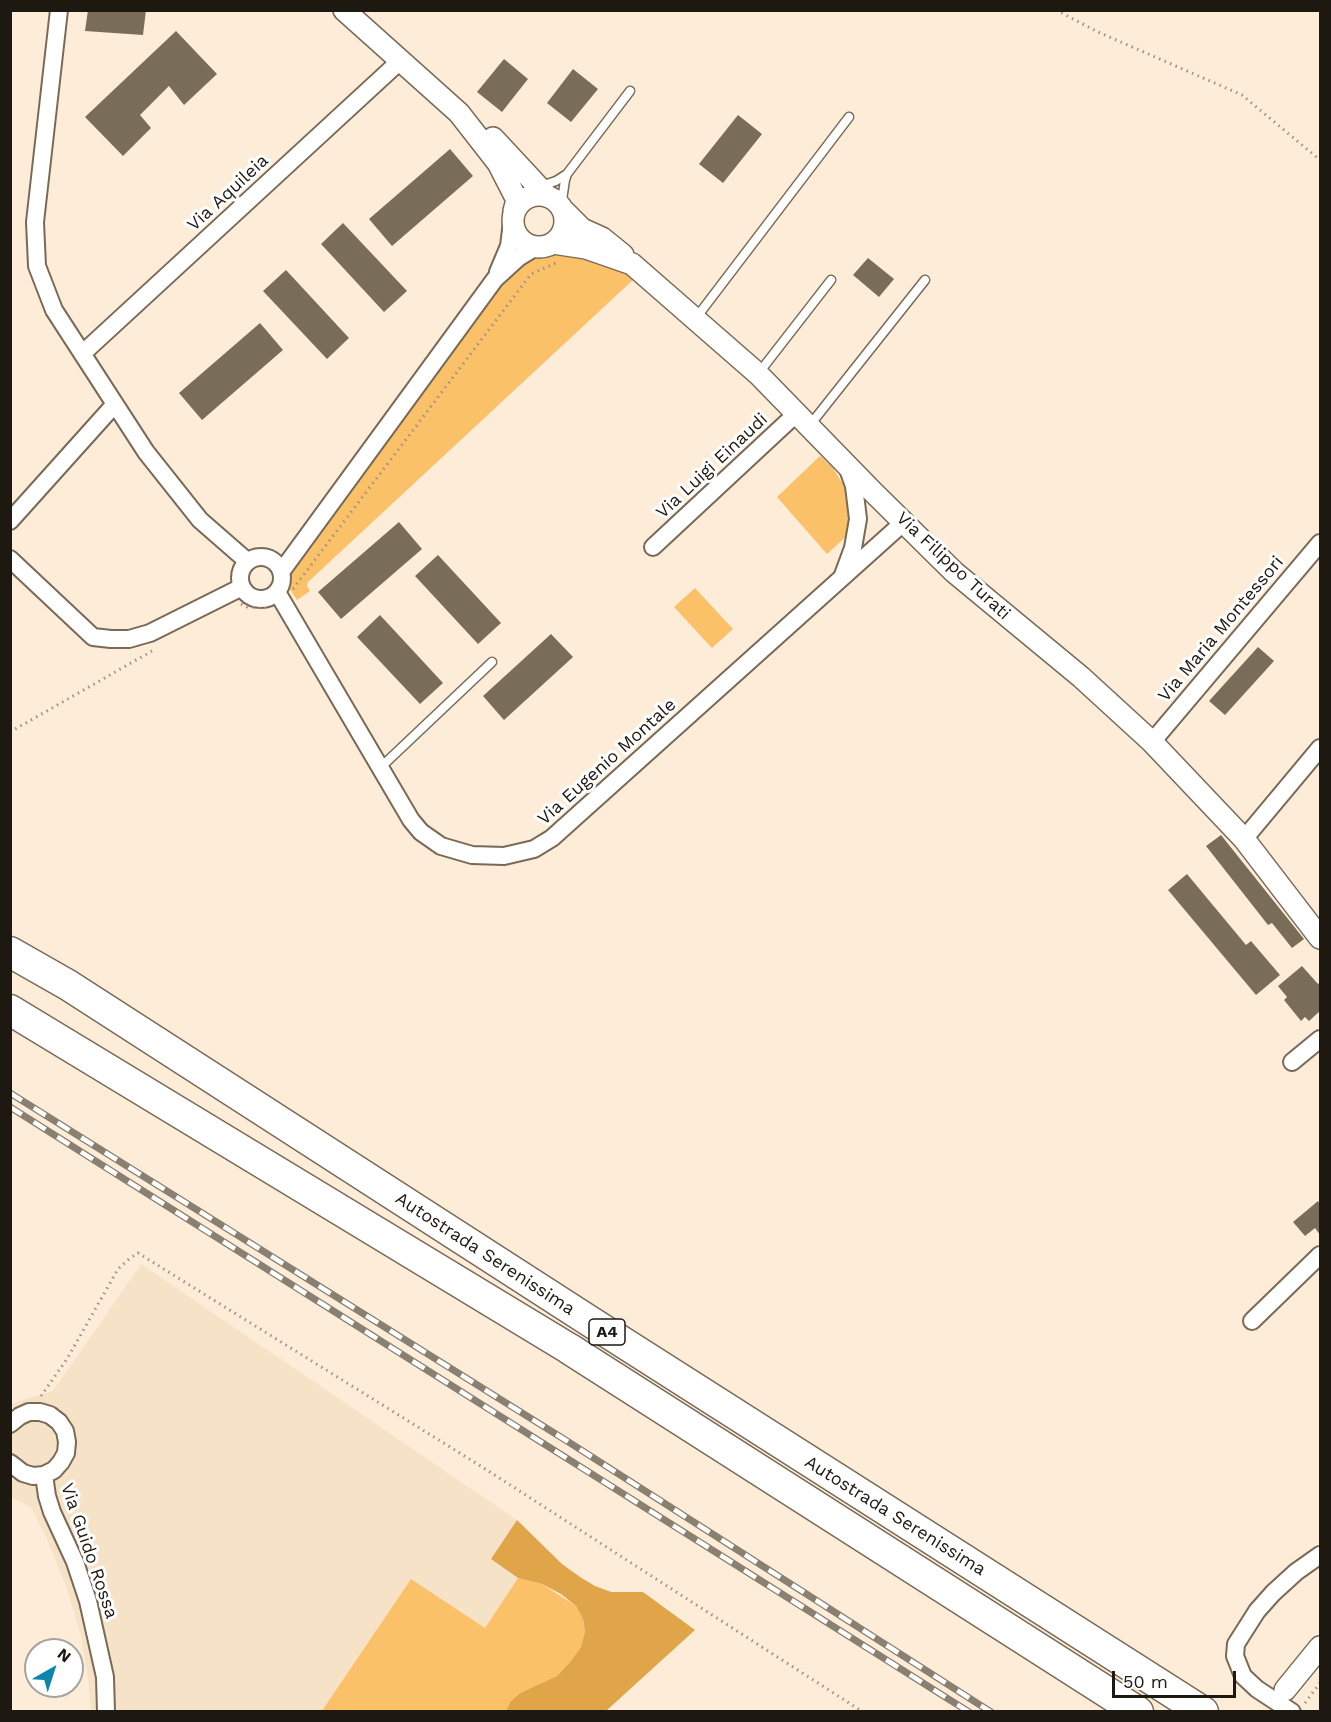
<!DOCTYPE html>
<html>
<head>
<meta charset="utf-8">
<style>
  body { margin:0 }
  #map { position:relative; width:1331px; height:1722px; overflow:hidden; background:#fdedd8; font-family:"Work Sans",sans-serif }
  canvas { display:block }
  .frame { position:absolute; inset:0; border:12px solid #1d1810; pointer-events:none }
  .north { position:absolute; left:24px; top:1638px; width:60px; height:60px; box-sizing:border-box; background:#fff; border:2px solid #a5a39f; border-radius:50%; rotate:39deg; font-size:16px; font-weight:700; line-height:24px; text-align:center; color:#1d1810 }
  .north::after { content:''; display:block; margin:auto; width:21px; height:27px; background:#0e86ab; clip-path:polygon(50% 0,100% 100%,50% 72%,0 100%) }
  .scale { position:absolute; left:1112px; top:1671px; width:124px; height:27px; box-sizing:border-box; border:3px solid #1d1810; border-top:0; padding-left:8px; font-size:18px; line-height:21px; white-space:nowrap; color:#1d1810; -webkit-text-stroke:4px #fff; paint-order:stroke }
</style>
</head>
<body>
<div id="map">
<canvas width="1331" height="1722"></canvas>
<div class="frame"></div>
<div class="north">N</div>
<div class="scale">50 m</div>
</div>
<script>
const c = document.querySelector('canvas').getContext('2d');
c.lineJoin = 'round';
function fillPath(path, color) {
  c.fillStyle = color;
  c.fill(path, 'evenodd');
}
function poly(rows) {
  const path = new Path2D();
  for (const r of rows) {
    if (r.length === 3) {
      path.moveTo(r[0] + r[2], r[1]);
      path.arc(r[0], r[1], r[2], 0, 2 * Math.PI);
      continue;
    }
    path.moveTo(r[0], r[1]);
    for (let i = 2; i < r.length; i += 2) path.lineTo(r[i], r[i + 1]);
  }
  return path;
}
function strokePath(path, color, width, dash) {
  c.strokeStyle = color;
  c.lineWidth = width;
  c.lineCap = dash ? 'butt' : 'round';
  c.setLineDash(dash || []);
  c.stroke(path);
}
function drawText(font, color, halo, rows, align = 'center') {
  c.font = font + ' "Work Sans",sans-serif';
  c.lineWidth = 6;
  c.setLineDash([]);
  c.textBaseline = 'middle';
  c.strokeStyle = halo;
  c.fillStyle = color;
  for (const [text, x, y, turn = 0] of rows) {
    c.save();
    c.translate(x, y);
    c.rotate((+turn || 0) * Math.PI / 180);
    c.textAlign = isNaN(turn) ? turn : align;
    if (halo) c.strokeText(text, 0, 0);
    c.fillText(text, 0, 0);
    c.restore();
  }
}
fillPath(poly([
  [141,1264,517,1520,491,1559,518,1578,485,1628,411,1579,321,1711,91,1711,88,1679,81,1636,66,1586,46,1537,31,1507,11,1497,10,1404,53,1391]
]), '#f6e2c7');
fillPath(poly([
  [576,251,625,272,634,279,308,582,307,586,310,591,297,600,289,588,291,574,511,273,530,258,541,254],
  [820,456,832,467,847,490,850,522,848,535,827,554,777,497],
  [695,588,733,629,712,648,674,607],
  [518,1578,542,1584,576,1606,583,1619,585,1631,581,1647,570,1662,557,1676,520,1693,510,1702,506,1711,321,1712,411,1579,485,1628]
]), '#fbc169');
fillPath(poly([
  [517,1520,562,1564,580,1577,595,1586,611,1592,643,1592,695,1630,606,1711,506,1711,510,1702,520,1693,557,1676,570,1662,581,1647,585,1631,583,1619,576,1606,561,1594,542,1584,518,1578,491,1559]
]), '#dfa548');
fillPath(poly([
  [88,10,146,10,143,35,85,31],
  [176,31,217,74,184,105,169,86,140,115,151,128,123,156,85,117],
  [504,59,528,79,502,112,477,92],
  [573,69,598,89,571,122,547,103],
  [738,115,762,134,723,183,699,164],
  [450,149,473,176,392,246,369,219],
  [343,223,407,291,384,312,321,244],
  [868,258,894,279,879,297,853,275],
  [286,270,349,338,327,359,263,291],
  [260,323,283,350,202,420,179,393],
  [399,522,422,549,341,619,318,592],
  [438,555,501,623,478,644,415,576],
  [380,615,443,683,420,704,357,637],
  [551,634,573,657,504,720,483,696],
  [1258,647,1274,661,1225,715,1209,701],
  [1221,835,1304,939,1292,948,1272,923,1268,925,1206,846],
  [1187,874,1246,945,1251,941,1280,975,1256,995,1168,890],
  [1302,966,1318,984,1320,982,1320,1011,1309,1021,1305,1017,1301,1021,1284,1000,1287,997,1278,986],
  [1318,1201,1320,1204,1320,1235,1315,1228,1305,1236,1293,1222]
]), '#796c59');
const service = poly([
  [541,186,556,181,567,174],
  [561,207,565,180,567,174,630,91],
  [696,318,849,117],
  [758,374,831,280],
  [810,425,925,280],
  [380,768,492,662]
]);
const minor = poly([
  [59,10,35,222,37,266,54,310,146,452,200,520,247,561],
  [498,272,509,246,512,222],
  [83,353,400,61],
  [10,521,115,404],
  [653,547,797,413],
  [261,578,21],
  [10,559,93,637,111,639,129,639,150,633,242,587],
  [281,572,495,279,518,258,536,247],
  [843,575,853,548,858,519,854,486,847,466],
  [277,592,411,820,421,832,441,846,472,855,504,856,534,849,552,838,904,522],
  [1152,742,1320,543],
  [1244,839,1320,748],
  [1292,1062,1320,1039],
  [1252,1321,1320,1255],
  [10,1424,20,1416,29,1412,40,1412,50,1415,59,1422,65,1431,67,1442,66,1453,61,1462,54,1470,44,1475,33,1476,23,1473,10,1463],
  [44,1475,47,1496,52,1512,75,1562,88,1601,105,1677,106,1712],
  [1292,1712,1257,1689,1243,1676,1235,1656,1236,1644,1257,1611,1273,1593,1296,1572,1320,1555]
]);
const tertiary = poly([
  [344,10,459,113,498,163,517,200,514,211],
  [493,138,546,195],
  [539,221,26],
  [564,211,582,229,602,238,623,255],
  [553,243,586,248,632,264,758,374,872,491,954,572,1081,677,1152,742,1244,839,1320,938],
  [1285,1690,1320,1647]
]);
const motorway = poly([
  [10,952,68,985,591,1322,1203,1712],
  [10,1010,568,1348,1138,1712]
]);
strokePath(service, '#786a57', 11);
strokePath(minor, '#786a57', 20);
strokePath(tertiary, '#786a57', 24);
strokePath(motorway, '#786a57', 33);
strokePath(poly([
  [1056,10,1098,32,1242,95,1320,160],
  [293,589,531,274,556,263],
  [241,604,247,607,269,607],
  [10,732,152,651],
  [41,1396,67,1359,118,1269,129,1259,138,1253,479,1465,863,1712],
  [1305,1703,1320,1683]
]), '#9d9283', 3, [1.5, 4.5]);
strokePath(service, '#fff', 8);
strokePath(minor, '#fff', 16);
strokePath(tertiary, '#fff', 21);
strokePath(motorway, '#fff', 30);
const rail = poly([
  [10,1093,567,1441,991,1712],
  [10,1107,969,1712]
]);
strokePath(rail, '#8a8071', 7);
strokePath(rail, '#fff', 4.5, [14]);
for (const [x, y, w] of [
  [607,1332,36]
]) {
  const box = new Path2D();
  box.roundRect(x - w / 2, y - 13, w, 26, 4.5);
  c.fillStyle = '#fff';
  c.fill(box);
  strokePath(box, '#1d1810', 1.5);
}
drawText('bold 16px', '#1d1810', null, [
  ["A4",607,1332]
]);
drawText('18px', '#1d1810', '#fff', [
  ["Via Aquileia",228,193,-43],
  ["Via Luigi Einaudi",712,466,-43],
  ["Via Filippo Turati",953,566,43],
  ["Via Maria Montessori",1221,629,-50],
  ["Via Eugenio Montale",607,762,-42],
  ["Autostrada Serenissima",485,1254,33],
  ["Autostrada Serenissima",895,1516,32],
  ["Via Guido Rossa",89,1551,71]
]);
</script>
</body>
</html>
